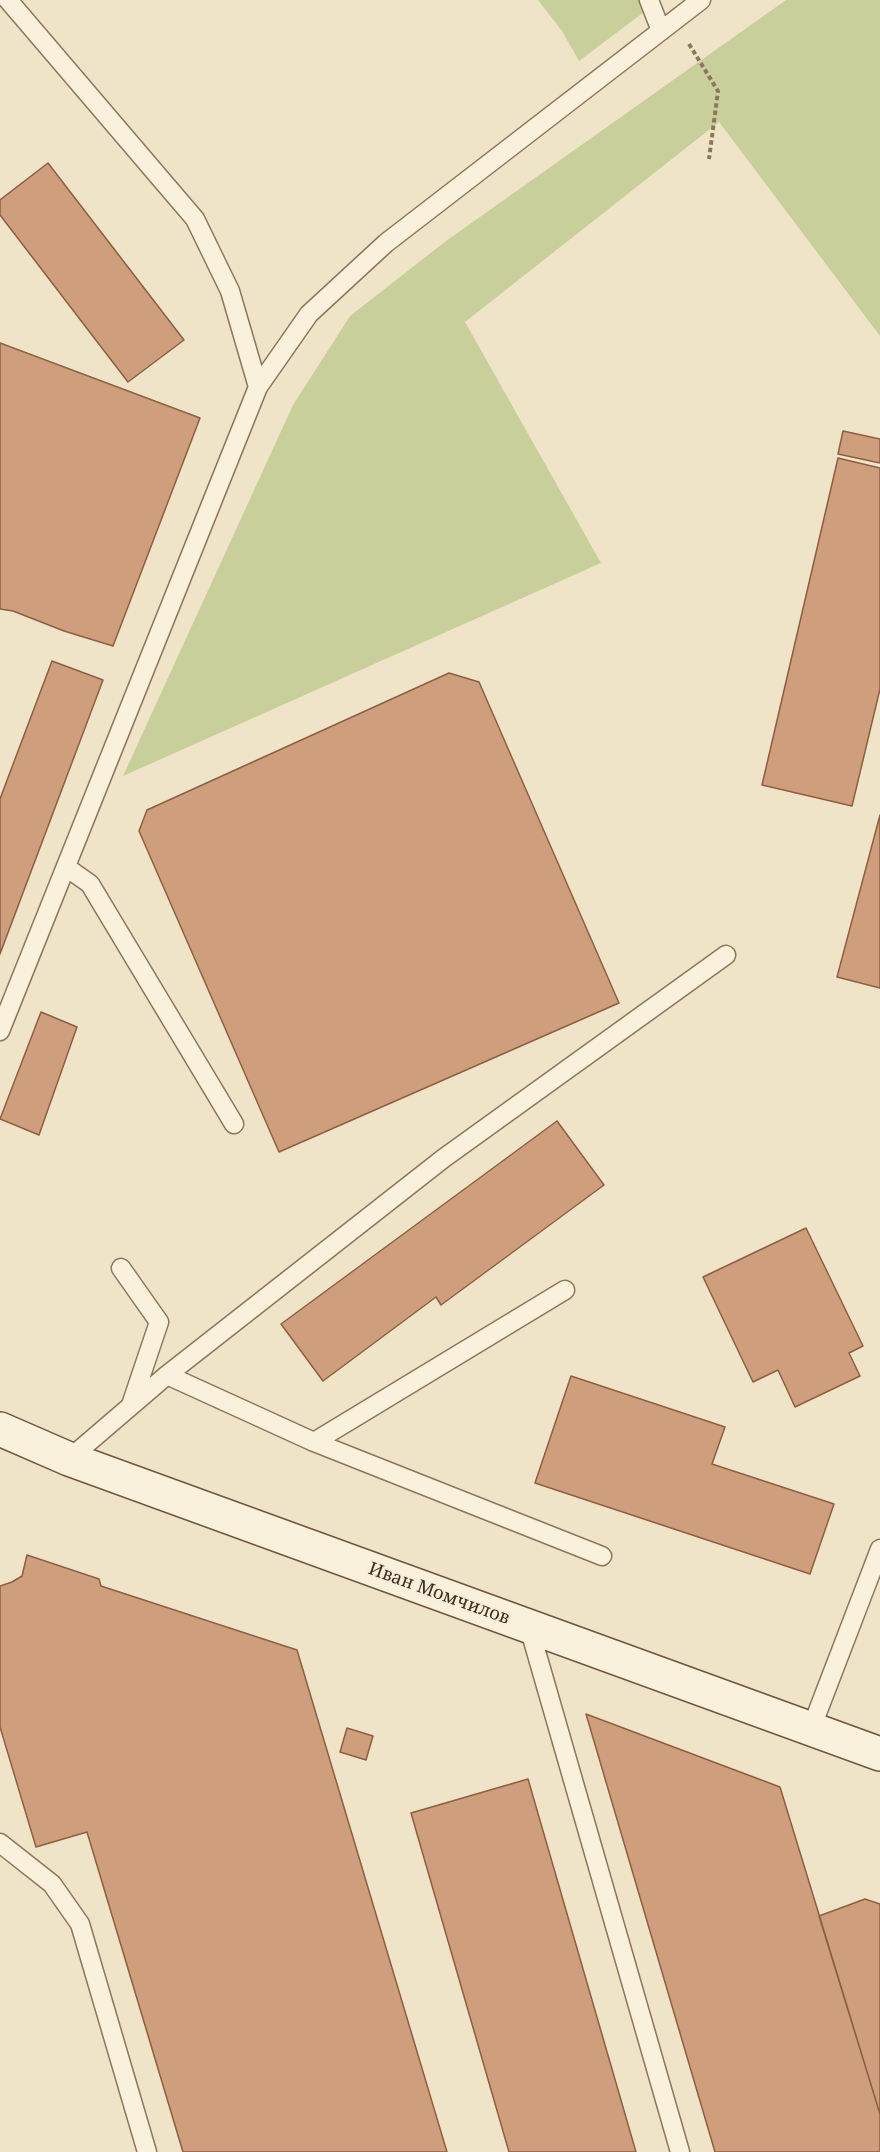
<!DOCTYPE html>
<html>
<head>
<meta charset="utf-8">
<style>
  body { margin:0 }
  canvas { display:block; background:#f0e4c8 }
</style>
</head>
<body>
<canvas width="880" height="2152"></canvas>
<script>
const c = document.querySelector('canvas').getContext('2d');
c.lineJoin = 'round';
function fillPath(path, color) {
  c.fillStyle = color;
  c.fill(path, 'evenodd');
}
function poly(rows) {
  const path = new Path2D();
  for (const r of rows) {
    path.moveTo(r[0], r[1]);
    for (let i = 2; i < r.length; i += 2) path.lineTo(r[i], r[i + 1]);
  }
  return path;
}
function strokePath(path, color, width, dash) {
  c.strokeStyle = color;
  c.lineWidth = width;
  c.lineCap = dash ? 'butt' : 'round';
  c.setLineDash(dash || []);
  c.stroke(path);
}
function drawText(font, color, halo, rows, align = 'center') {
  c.font = font + ' "Noto Serif",serif';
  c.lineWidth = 4.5;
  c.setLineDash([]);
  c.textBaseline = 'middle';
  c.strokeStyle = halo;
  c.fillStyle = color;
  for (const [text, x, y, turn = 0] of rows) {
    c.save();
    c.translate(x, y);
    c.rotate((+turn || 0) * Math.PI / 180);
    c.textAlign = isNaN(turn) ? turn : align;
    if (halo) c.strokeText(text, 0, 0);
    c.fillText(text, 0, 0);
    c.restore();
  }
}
fillPath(poly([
  [538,0,660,0,579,61,562,31],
  [786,0,880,0,880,336,719,122,465,322,601,563,123,776,293,405,350,316,446,241]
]), '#c9cf9b');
const building = poly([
  [48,163,184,340,128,382,0,215,0,200,48,163],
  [0,343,200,418,113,646,64,631,13,611,0,609,0,343],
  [843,431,880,439,880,463,838,454,843,431],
  [838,458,880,468,880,689,852,806,762,785,838,458],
  [52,661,103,680,0,954,0,799,52,661],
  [449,673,479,682,619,1003,279,1152,139,831,147,810,449,673],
  [880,815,880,988,837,977,880,815],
  [41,1012,77,1027,39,1135,0,1119,41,1012],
  [557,1121,604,1185,441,1305,436,1297,323,1381,281,1324,557,1121],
  [806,1228,863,1346,849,1353,860,1376,795,1407,778,1370,753,1382,703,1277,806,1228],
  [571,1376,725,1427,712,1464,834,1504,810,1574,535,1483,571,1376],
  [27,1555,99,1579,101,1586,297,1650,447,2152,183,2152,87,1832,36,1847,0,1727,0,1586,12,1582,22,1576,27,1555],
  [586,1714,780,1787,880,2114,880,2152,715,2152,586,1714],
  [347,1728,373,1736,366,1760,340,1752,347,1728],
  [528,1779,636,2152,509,2152,411,1813,528,1779],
  [865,1899,880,1904,880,2114,819,1916,865,1899]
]);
fillPath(building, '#cf9f7d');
strokePath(building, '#8d5f41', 1.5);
const lane = poly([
  [8,0,195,219,230,291,258,387],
  [649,0,661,31],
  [66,867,90,884,234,1124],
  [0,1031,258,387,309,314,386,243,701,0],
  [121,1268,159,1322,131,1405],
  [167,1375,314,1442,602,1556],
  [314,1442,565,1290],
  [69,1459,167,1375,444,1158,726,955],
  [529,1627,680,2152],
  [811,1729,880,1549],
  [0,1843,52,1884,80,1924,147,2152]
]);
const secondary = poly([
  [0,1429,69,1459,880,1754]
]);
strokePath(lane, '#8d765c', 21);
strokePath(secondary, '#6f573f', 36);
strokePath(poly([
  [689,44,718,91,709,159]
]), '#8d765c', 4, [4.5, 3]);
strokePath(lane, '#faf1dc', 18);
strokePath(secondary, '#faf1dc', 33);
drawText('18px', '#3d2e20', '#f7eed8', [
  ["Иван Момчилов",439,1594,20]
]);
</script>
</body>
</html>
